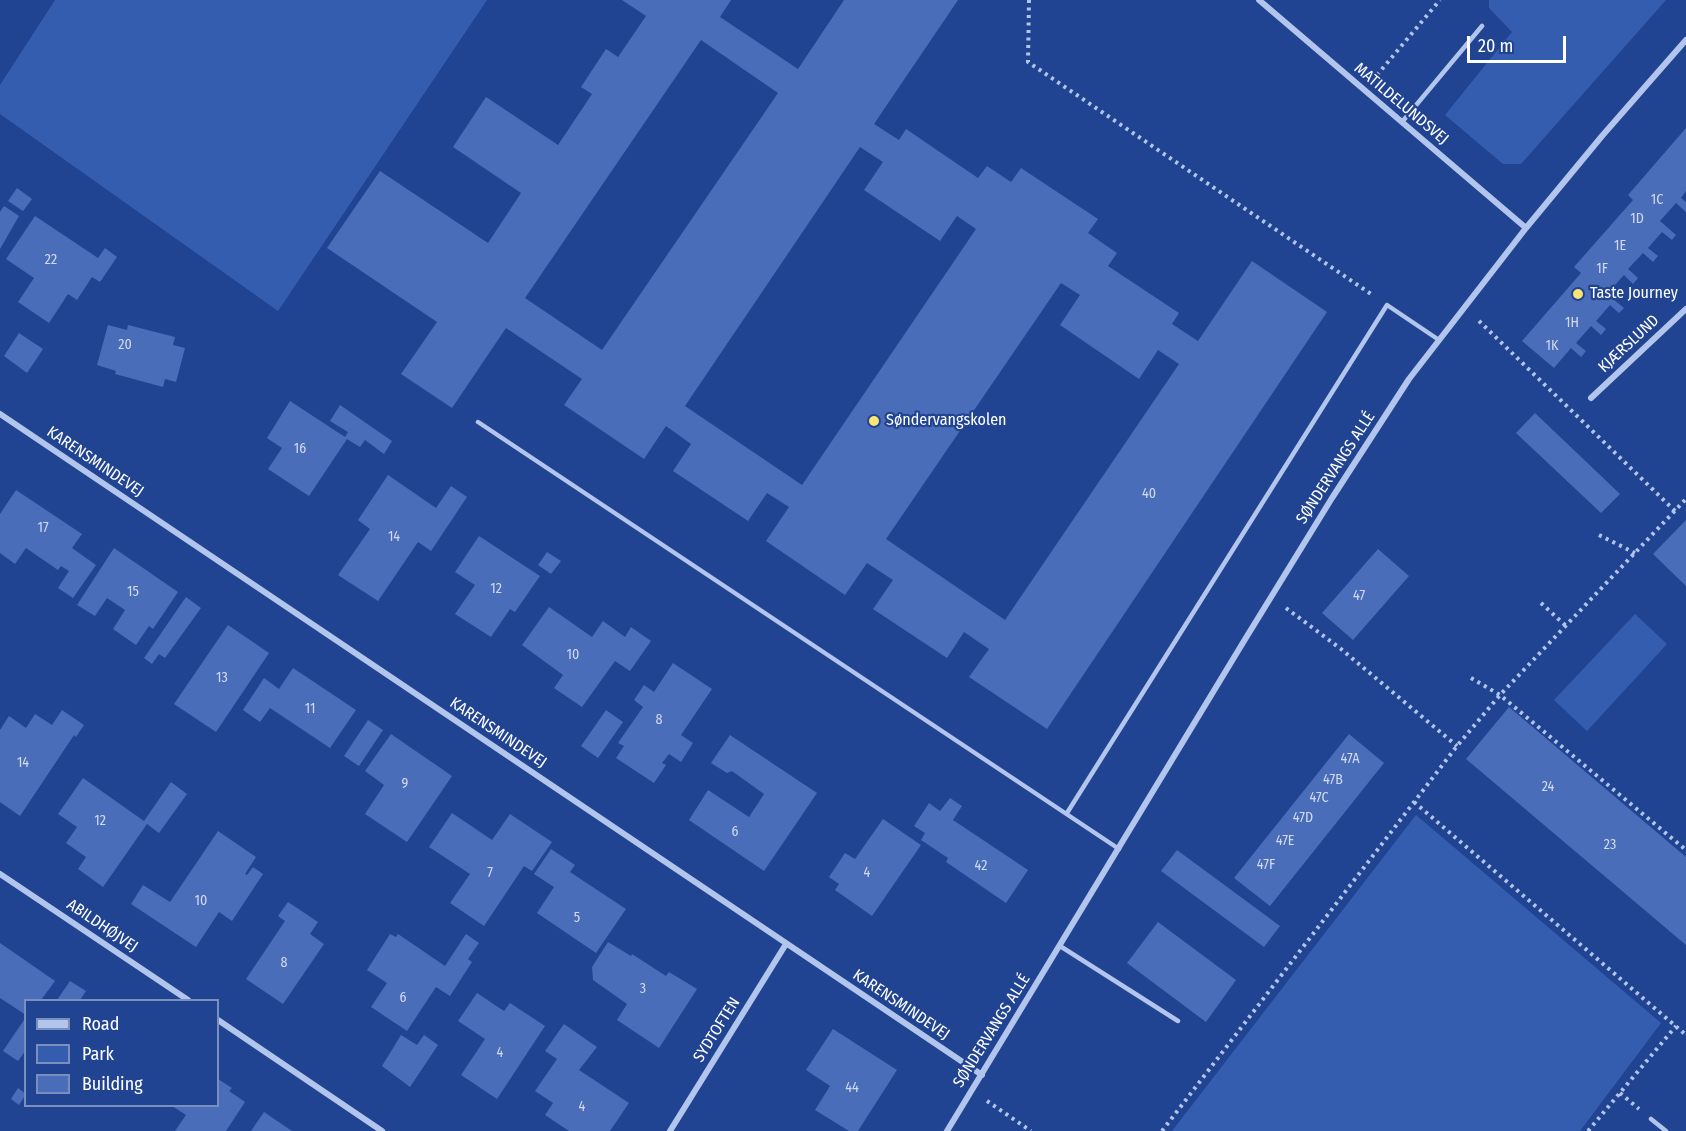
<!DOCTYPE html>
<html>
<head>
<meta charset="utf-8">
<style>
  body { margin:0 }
  #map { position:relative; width:1686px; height:1131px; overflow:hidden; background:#214492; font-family:"Fira Sans Condensed",sans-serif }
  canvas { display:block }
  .legend { position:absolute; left:24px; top:999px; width:195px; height:108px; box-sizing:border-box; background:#214492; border:2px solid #7a8fbe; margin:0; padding:8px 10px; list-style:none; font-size:18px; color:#fff }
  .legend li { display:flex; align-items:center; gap:12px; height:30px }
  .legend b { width:30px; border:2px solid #7a8fbe }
  .scale { position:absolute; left:1467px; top:36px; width:99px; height:27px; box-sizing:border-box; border:3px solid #fff; border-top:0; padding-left:8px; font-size:18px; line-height:21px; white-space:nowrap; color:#fff; -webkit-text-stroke:4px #214492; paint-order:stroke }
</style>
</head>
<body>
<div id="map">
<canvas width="1686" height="1131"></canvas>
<ul class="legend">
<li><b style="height:8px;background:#b2c5ed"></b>Road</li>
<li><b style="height:16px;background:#345daf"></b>Park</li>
<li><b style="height:16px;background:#4a6db9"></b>Building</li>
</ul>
<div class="scale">20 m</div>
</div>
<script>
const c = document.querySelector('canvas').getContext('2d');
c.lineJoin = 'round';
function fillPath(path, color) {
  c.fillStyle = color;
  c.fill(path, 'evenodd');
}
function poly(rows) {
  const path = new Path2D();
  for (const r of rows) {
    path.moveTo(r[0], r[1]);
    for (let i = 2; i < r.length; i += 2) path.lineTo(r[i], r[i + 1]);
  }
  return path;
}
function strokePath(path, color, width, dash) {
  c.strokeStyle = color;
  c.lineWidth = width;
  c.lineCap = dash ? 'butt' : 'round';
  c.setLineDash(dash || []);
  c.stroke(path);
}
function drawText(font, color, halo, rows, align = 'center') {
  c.font = font + ' "Fira Sans Condensed",sans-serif';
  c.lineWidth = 4.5;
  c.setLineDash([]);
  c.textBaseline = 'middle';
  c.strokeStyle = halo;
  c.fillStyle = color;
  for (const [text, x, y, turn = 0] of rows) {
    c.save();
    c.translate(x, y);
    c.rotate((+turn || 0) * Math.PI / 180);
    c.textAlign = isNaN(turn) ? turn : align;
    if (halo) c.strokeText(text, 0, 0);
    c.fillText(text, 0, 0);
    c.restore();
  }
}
fillPath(poly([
  [55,0,487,0,278,311,0,114,0,85],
  [1489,0,1666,0,1521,164,1503,164,1445,115,1512,32,1489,8],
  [1635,614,1667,644,1587,731,1554,700],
  [1416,815,1661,1023,1580,1131,1172,1131]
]), '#345daf');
fillPath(poly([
  [622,0,731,0,720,17,798,69,844,0,958,0,874,124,899,140,906,129,978,178,987,166,1011,182,1021,168,1098,219,1088,233,1117,253,1108,266,1179,313,1172,324,1198,341,1252,261,1327,312,1047,729,969,677,989,649,964,632,947,658,873,609,893,580,867,563,845,595,766,541,789,507,767,493,748,521,673,471,691,444,666,426,644,459,564,405,582,379,506,328,452,408,401,374,437,322,327,248,380,171,488,243,521,193,453,147,486,97,558,145,592,94,581,87,606,49,618,57,646,16],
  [701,40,778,93,602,350,525,298],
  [860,147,883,162,864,190,940,241,957,216,976,229,802,485,685,406],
  [1061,283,1080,295,1060,325,1139,379,1158,350,1179,364,1005,620,886,539],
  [1686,128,1686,191,1681,198,1686,202,1686,212,1676,203,1660,221,1676,235,1672,240,1662,232,1648,248,1658,256,1653,262,1643,253,1628,269,1638,278,1633,284,1624,275,1607,294,1624,308,1619,313,1610,305,1596,321,1606,329,1601,335,1591,326,1576,343,1586,351,1581,357,1571,348,1554,368,1522,341,1581,273,1574,267,1633,200,1628,195],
  [17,188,32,199,23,211,8,201],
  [4,206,19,216,0,249,0,212],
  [35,216,98,258,105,248,117,257,100,282,92,277,77,300,68,294,49,323,18,302,34,278,6,259],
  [108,325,127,330,128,325,175,337,173,345,185,348,176,382,165,379,163,387,115,374,116,371,97,365],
  [19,333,43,349,27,373,4,356],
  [290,401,345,437,348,432,330,421,340,405,392,441,384,454,365,440,360,447,347,439,309,496,268,469,282,448,267,438],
  [1535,413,1620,494,1601,513,1516,433],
  [388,475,436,508,451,486,467,497,431,551,418,542,378,601,338,575,370,529,358,520],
  [16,490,82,534,72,548,96,565,73,598,58,588,69,571,61,566,58,570,26,548,15,564,0,553,0,514],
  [1686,520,1686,586,1653,554],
  [479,536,540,576,515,612,510,609,491,637,455,614,475,585,455,572],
  [114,548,178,592,153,629,149,626,136,645,113,629,125,610,107,598,95,616,77,605],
  [1378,549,1409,576,1353,640,1322,613],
  [547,552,561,561,551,574,538,565],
  [186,597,201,608,165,658,159,654,152,664,144,658],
  [549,607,592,637,603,621,625,637,631,627,651,641,630,671,615,661,582,707,554,688,563,675,522,645],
  [228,625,269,653,216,732,174,704],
  [673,663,712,689,681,735,693,743,681,762,669,754,662,763,666,765,654,783,616,758,624,746,618,743,643,707,634,700,644,685,654,692],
  [293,668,356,710,330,748,270,708,260,722,243,710,264,678,279,689],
  [1509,707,1686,857,1686,945,1466,759],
  [62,710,84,725,76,737,74,735,20,816,0,802,0,730,9,716,26,728,35,714,52,725],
  [606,710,623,722,598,758,581,746],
  [368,720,383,730,359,766,344,756],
  [391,734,452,776,407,842,365,814,384,785,365,771],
  [1349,734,1384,763,1270,906,1234,878],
  [730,735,817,793,764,871,689,820,708,790,749,817,764,794,732,771,727,773,711,763],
  [83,778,144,821,171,782,187,794,159,833,147,824,103,887,78,869,86,857,66,843,77,827,58,814],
  [950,798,962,806,953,820,1028,870,1006,903,946,862,948,858,921,840,925,833,914,826,929,803,940,811],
  [452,813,492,840,510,814,552,842,532,871,524,866,484,926,450,903,470,874,429,847],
  [883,819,921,845,872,916,835,890,839,884,829,877,845,853,855,859],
  [218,831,256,857,245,874,247,875,253,867,263,874,232,921,219,912,196,947,131,904,143,885,170,902],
  [551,849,575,865,570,872,626,909,596,953,537,913,554,887,534,874],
  [1177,850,1280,926,1264,947,1161,871],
  [288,902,318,922,310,934,324,944,283,1004,246,979,285,921,278,916],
  [1158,922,1236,980,1206,1022,1127,963],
  [390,934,396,937,398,934,445,966,466,934,479,943,468,959,472,962,450,996,436,987,407,1031,371,1007,387,983,367,970],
  [608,942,631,956,632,954,666,976,669,972,697,989,659,1048,617,1020,627,1004,593,980,592,967],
  [0,943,55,981,41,1000,26,1000,26,1015,0,998],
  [70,981,86,991,80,1000,57,1000],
  [477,993,504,1011,510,1003,545,1026,497,1099,461,1075,485,1039,458,1021],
  [26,1017,26,1050,18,1061,3,1051],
  [564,1024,597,1047,579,1070,629,1103,610,1131,569,1131,545,1115,553,1103,535,1091,557,1059,545,1051],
  [833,1029,897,1070,858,1131,849,1131,815,1110,830,1086,806,1070],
  [401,1035,417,1045,424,1035,438,1045,410,1087,382,1066],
  [218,1079,232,1088,229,1091,245,1102,226,1131,175,1131,186,1115,172,1106,218,1106],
  [18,1088,26,1094,19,1105,11,1099],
  [264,1112,292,1131,251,1131]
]), '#4a6db9');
strokePath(poly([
  [1029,0,1028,62,1371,294],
  [1377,75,1440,0],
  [1479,321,1675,511],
  [1599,535,1635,553],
  [1541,603,1566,626],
  [1286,608,1341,649,1457,746],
  [1471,678,1500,695,1686,850],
  [1414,802,1686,1035],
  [1620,1093,1639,1109],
  [987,1101,1031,1131],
  [1162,1131,1457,746,1500,695,1686,499],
  [1588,1131,1676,1026]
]), '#b2c5ed', 4, [3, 4.5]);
strokePath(poly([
  [1402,122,1482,26],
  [478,422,1119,849],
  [1067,813,1387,305,1439,340],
  [1060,946,1178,1021],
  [1651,1119,1666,1131]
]), '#b2c5ed', 4.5);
strokePath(poly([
  [1259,0,1526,228],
  [1591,398,1686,309],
  [0,414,982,1075],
  [0,874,188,1000],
  [218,1020,382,1131],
  [670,1131,786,944],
  [947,1131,1244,641,1332,498,1409,379,1526,228,1602,136,1686,40]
]), '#b2c5ed', 6);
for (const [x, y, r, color] of [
  [1578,294,6,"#fae473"],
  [874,421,6,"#fae473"]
]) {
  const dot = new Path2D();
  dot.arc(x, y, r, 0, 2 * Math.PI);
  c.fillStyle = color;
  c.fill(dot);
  strokePath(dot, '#214492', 2);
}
drawText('14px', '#d2daee', null, [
  ["1C",1657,200],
  ["1D",1637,219],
  ["1E",1620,246],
  ["22",51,260],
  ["1F",1602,269],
  ["1H",1572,323],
  ["20",125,345],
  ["1K",1552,346],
  ["16",300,449],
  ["40",1149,494],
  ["17",43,528],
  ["14",394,537],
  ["12",496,589],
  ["15",133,592],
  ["47",1359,596],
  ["10",573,655],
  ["13",222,678],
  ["11",310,709],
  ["8",659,720],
  ["47A",1350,759],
  ["14",23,763],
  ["47B",1333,780],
  ["9",405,784],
  ["24",1548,787],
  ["47C",1319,798],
  ["47D",1303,818],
  ["12",100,821],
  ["6",735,832],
  ["47E",1285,841],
  ["23",1610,845],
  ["47F",1266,865],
  ["42",981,866],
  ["7",490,873],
  ["4",867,873],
  ["10",201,901],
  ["5",577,918],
  ["8",284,963],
  ["3",643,989],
  ["6",403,998],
  ["4",500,1053],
  ["44",852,1088],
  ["4",582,1107]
]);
drawText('16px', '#fff', '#214492', [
  ["MATILDELUNDSVEJ",1401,104,40],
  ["KJÆRSLUND",1629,344,-43],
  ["KARENSMINDEVEJ",95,462,34],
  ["SØNDERVANGS ALLÉ",1336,468,-57],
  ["KARENSMINDEVEJ",498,733,34],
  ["ABILDHØJVEJ",102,926,34],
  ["KARENSMINDEVEJ",901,1005,34],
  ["SYDTOFTEN",717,1030,-58],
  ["SØNDERVANGS ALLÉ",992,1031,-58]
]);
drawText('16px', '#fff', '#214492', [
  ["Taste Journey",1590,294],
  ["Søndervangskolen",886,421]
], 'left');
</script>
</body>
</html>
